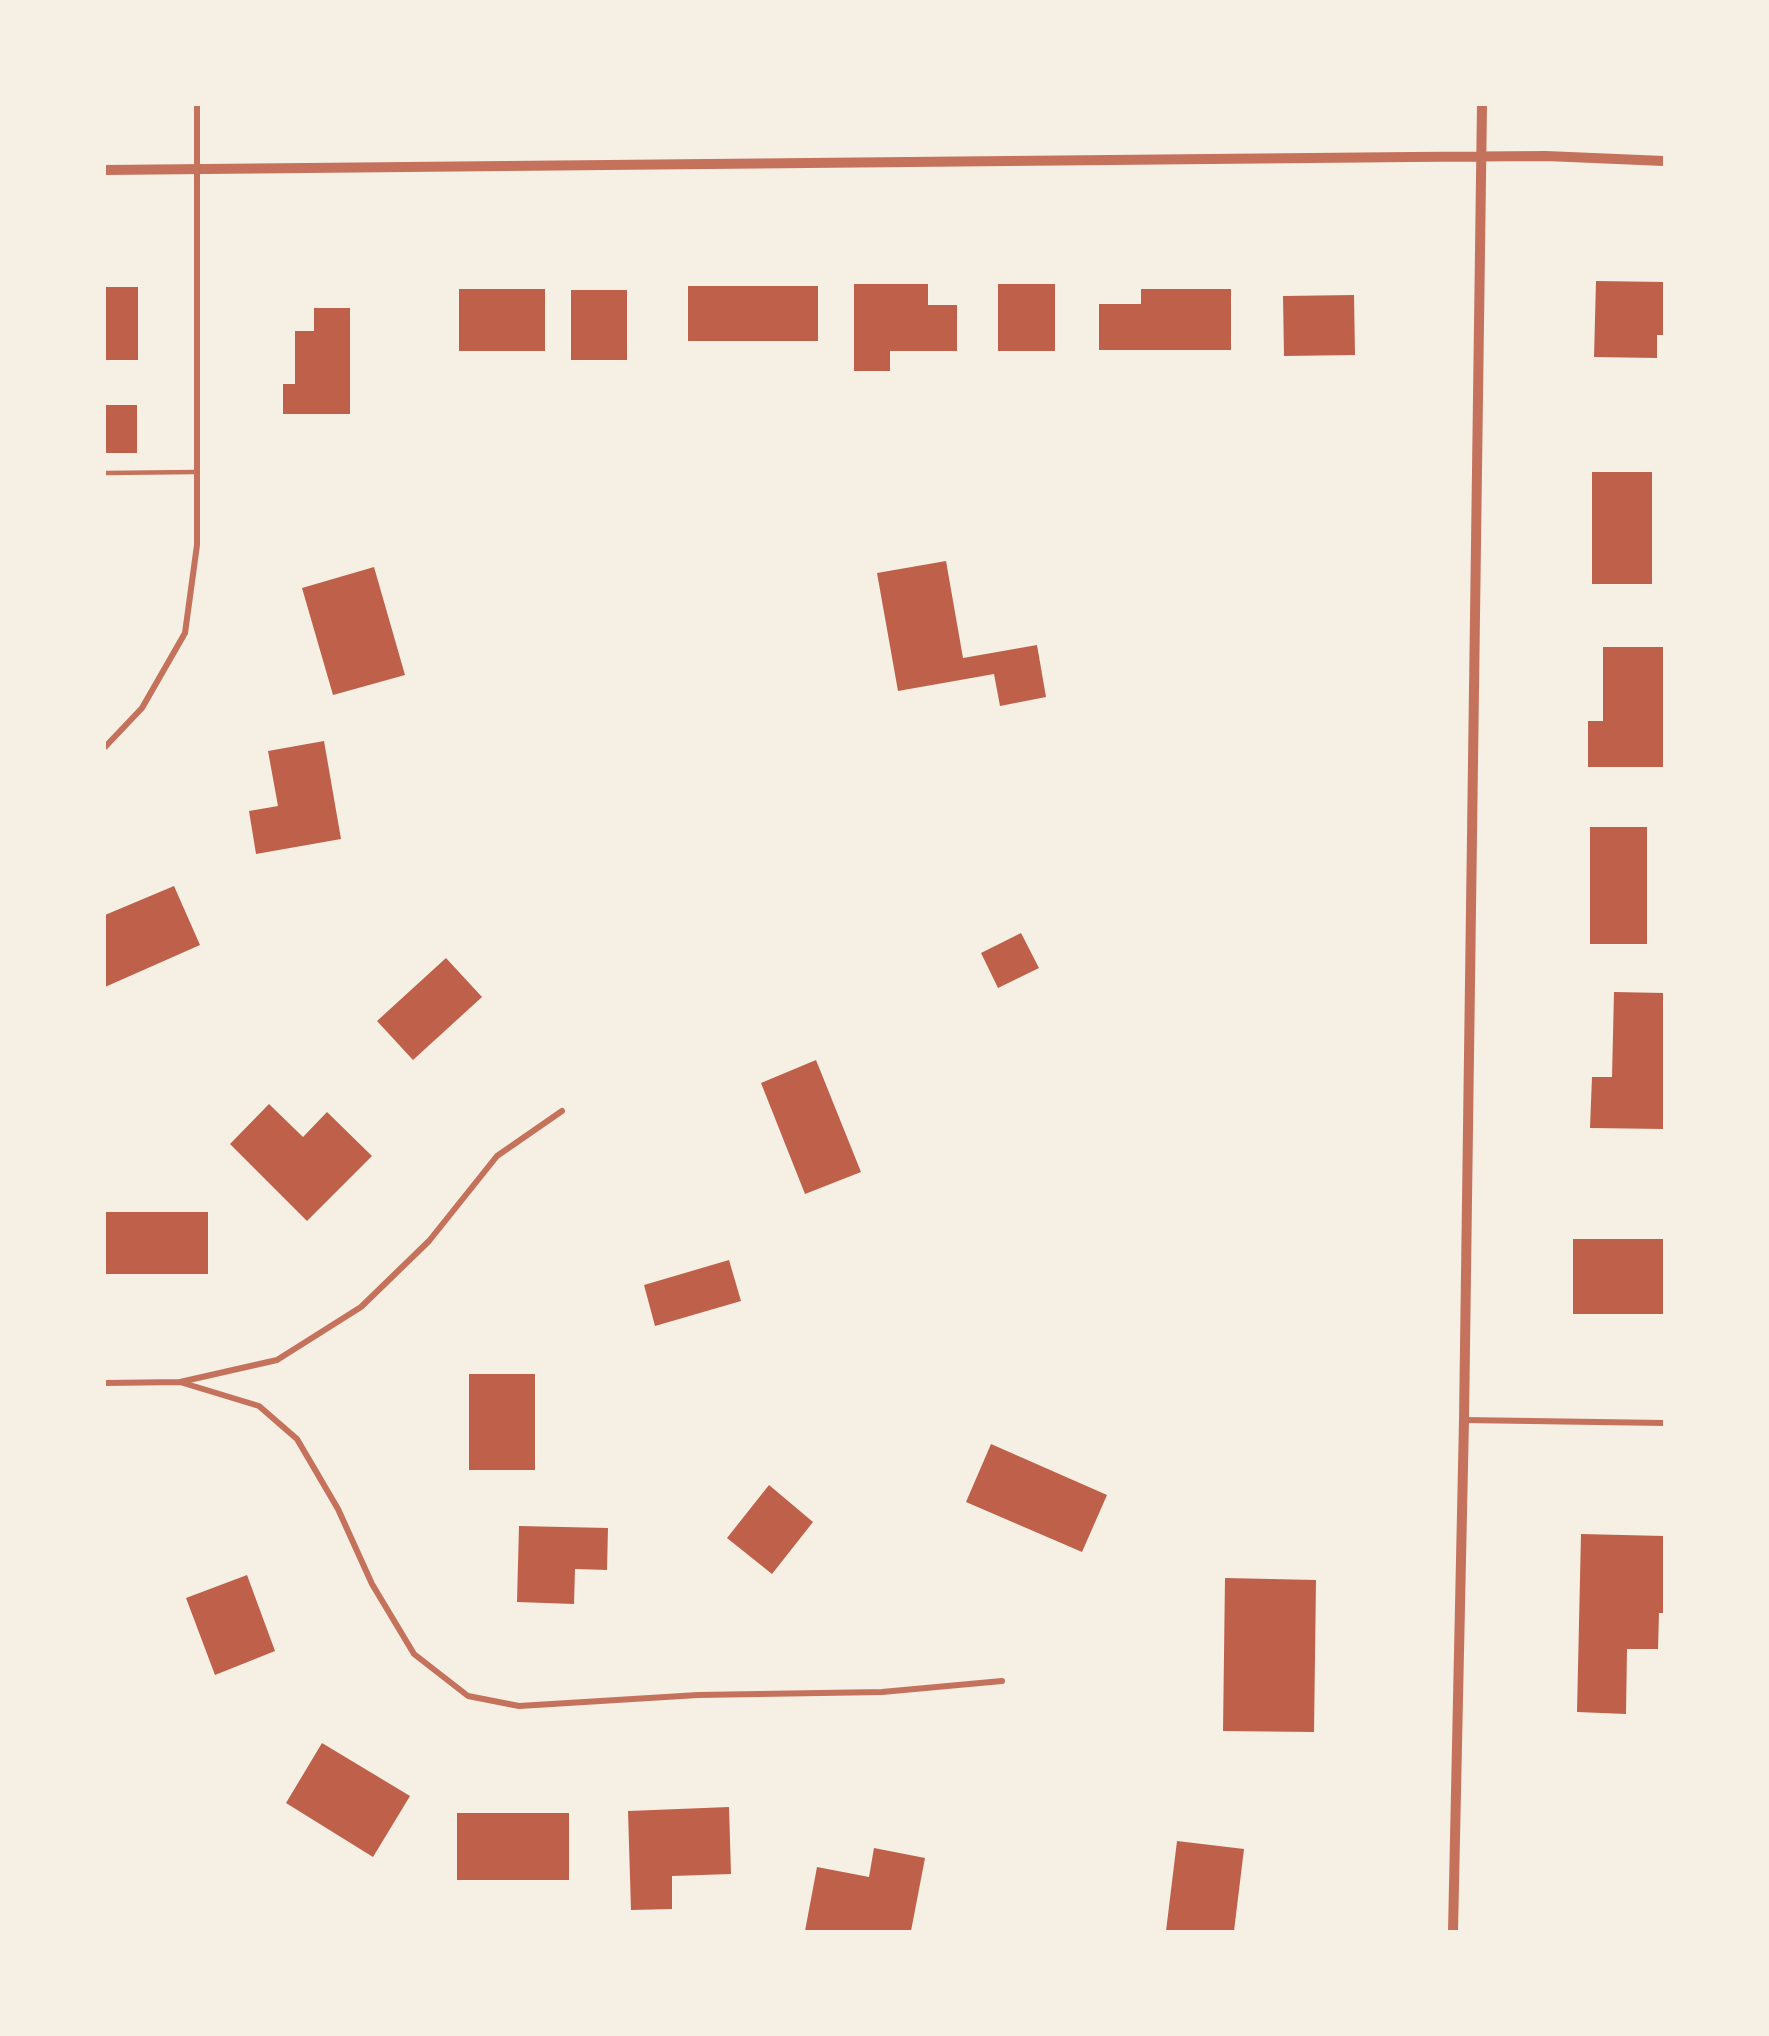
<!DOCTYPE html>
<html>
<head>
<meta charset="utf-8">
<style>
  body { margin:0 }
  #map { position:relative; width:1769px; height:2036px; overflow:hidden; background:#f6efe4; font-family:"Public Sans",sans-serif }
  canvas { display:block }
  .frame { position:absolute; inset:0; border:106px solid #f6efe4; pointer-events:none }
</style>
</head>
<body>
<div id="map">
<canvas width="1769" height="2036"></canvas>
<div class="frame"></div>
</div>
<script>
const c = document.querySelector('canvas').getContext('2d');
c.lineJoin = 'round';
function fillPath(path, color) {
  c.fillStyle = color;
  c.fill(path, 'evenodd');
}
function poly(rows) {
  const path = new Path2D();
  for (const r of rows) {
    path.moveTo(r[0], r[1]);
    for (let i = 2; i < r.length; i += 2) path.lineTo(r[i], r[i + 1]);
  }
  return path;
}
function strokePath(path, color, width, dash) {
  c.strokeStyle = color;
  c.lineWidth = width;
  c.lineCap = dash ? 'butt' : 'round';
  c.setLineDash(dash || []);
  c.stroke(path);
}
fillPath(poly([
  [1596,281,1664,282,1664,335,1657,335,1657,358,1594,357],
  [854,284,928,284,928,305,957,305,957,351,890,351,890,371,854,371],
  [998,284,1055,284,1055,351,998,351],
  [688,286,818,286,818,341,688,341],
  [105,287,138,287,138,360,105,360],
  [459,289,545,289,545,351,459,351],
  [1141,289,1231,289,1231,350,1099,350,1099,304,1141,304],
  [571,290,627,290,627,360,571,360],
  [1354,295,1355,355,1284,356,1283,296],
  [314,308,350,308,350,414,283,414,283,384,295,384,295,331,314,331],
  [105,405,137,405,137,453,105,453],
  [1592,472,1652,472,1652,584,1592,584],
  [946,561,963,658,1037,645,1046,697,1000,706,994,674,898,691,877,573],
  [374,567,405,675,333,695,302,588],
  [1603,647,1664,647,1664,767,1588,767,1588,721,1603,721],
  [324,741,341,839,256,854,249,811,278,806,268,751],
  [1590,827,1647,827,1647,944,1590,944],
  [174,886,200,945,105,987,105,915],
  [1021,933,1039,968,998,988,981,953],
  [446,958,482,997,413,1060,377,1021],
  [1614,992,1664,993,1664,1129,1590,1128,1592,1077,1612,1077],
  [816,1060,861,1172,805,1194,761,1083],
  [269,1104,303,1137,327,1112,372,1156,307,1221,230,1144],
  [105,1212,208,1212,208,1274,105,1274],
  [1573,1239,1664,1239,1664,1314,1573,1314],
  [729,1260,741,1301,655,1326,644,1285],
  [469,1374,535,1374,535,1470,469,1470],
  [991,1444,1107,1495,1082,1552,966,1502],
  [769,1485,813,1522,772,1574,727,1538],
  [519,1526,608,1528,607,1570,575,1569,574,1604,517,1602],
  [1581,1534,1664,1536,1664,1613,1659,1613,1658,1649,1627,1649,1626,1714,1577,1712],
  [247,1575,275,1651,215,1675,186,1598],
  [1225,1578,1316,1580,1314,1732,1223,1731],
  [322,1743,410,1796,373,1857,286,1803],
  [729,1807,731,1874,672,1876,672,1909,631,1910,628,1811],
  [457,1813,569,1813,569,1880,457,1880],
  [1177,1841,1244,1849,1234,1931,1166,1931],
  [874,1848,925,1858,911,1931,805,1931,817,1867,869,1877]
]), '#bf614a');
strokePath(poly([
  [105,473,196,472]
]), '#c5725c', 4.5);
strokePath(poly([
  [105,747,142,708,185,633,197,545,197,105],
  [180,1382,277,1360,361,1307,429,1241,497,1156,562,1111],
  [105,1383,180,1382,259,1406,297,1439,338,1509,372,1584,414,1654,468,1696,519,1706,698,1695,882,1692,1002,1681],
  [1464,1420,1664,1423]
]), '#c5725c', 6);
strokePath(poly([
  [105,170,1411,157,1546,156,1664,161],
  [1453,1931,1464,1420,1482,105]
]), '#c5725c', 10);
</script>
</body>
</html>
